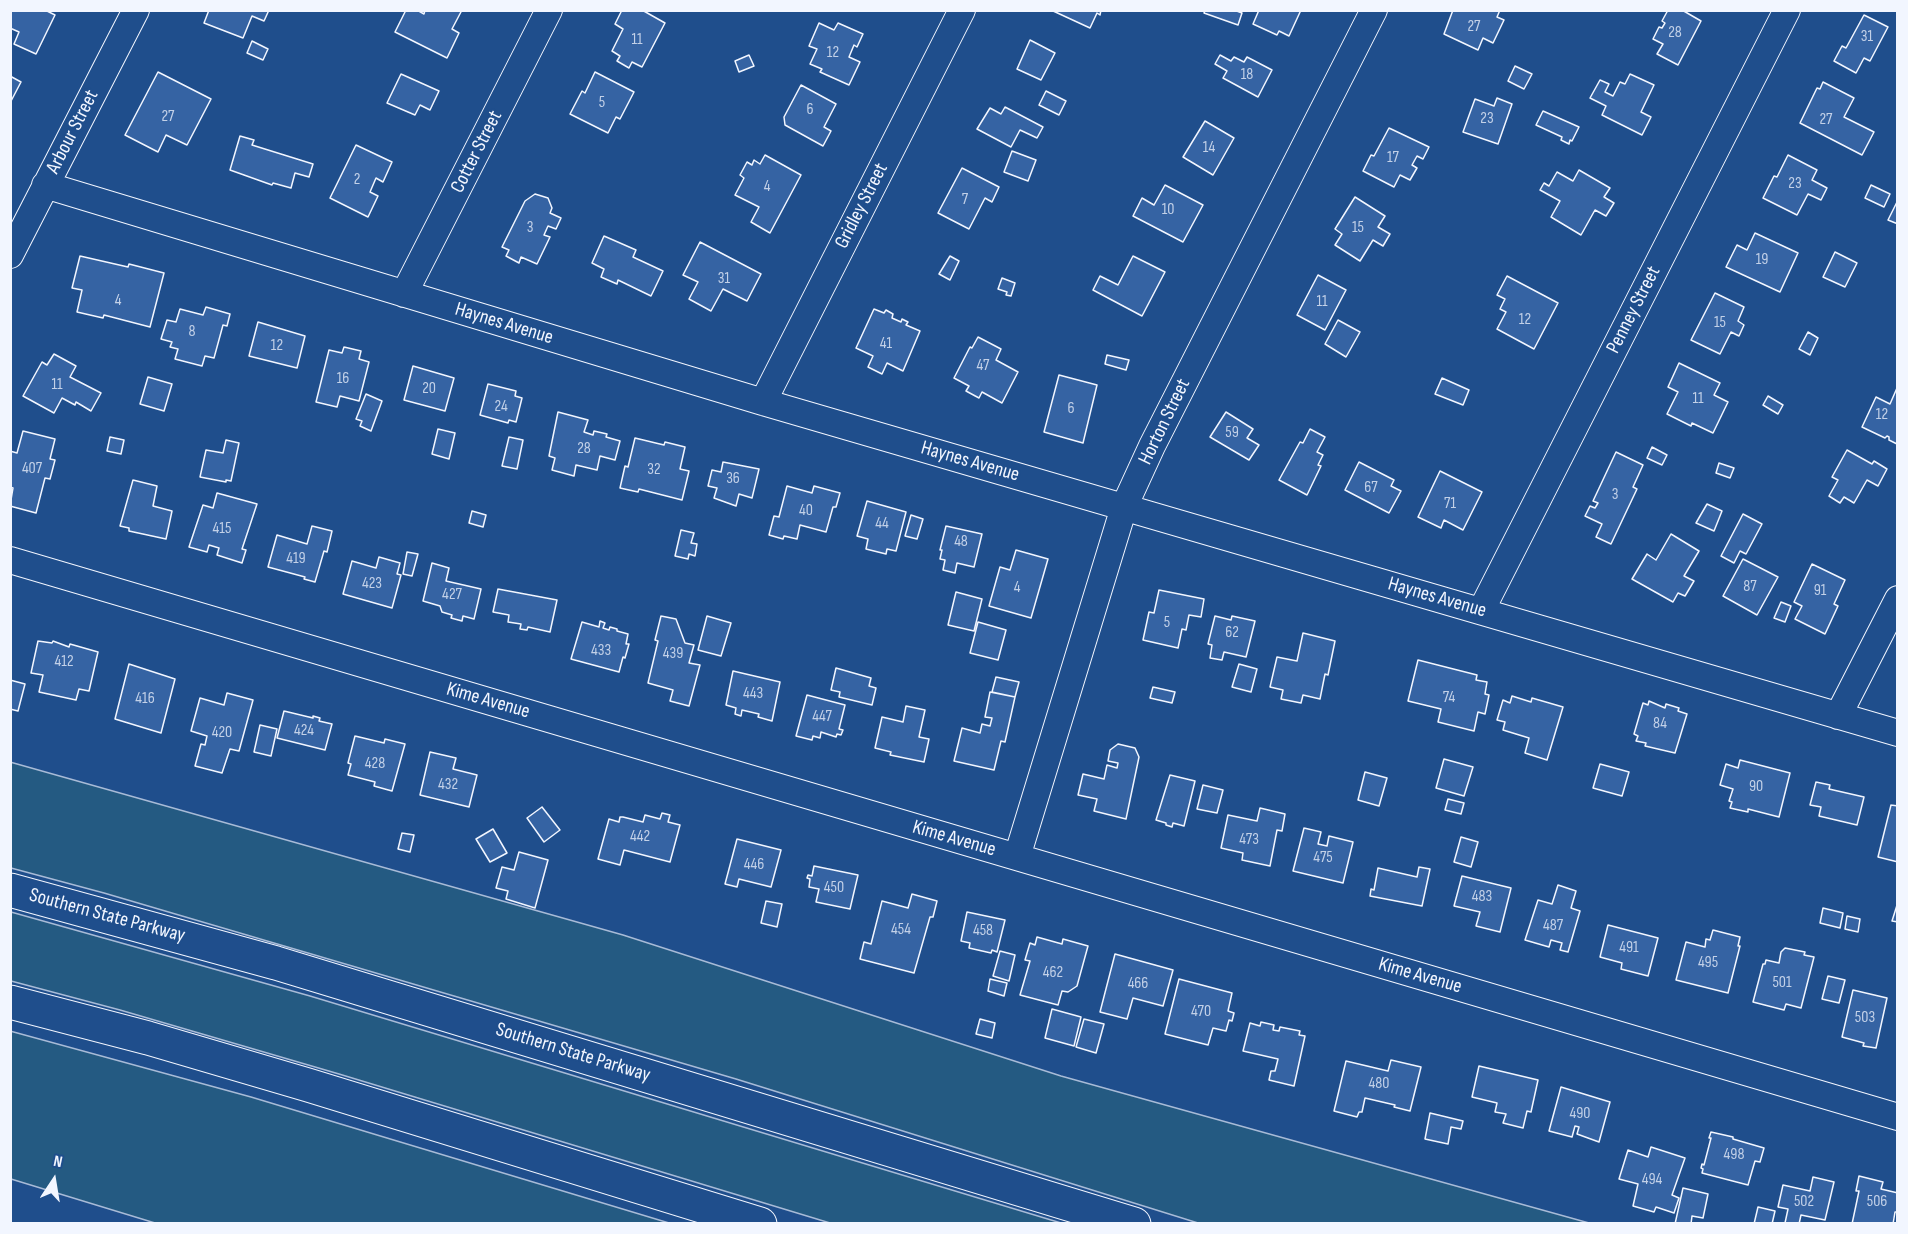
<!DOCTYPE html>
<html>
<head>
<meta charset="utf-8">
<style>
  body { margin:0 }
  #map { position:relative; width:1908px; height:1234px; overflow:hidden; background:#1f4e8c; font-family:"Sofia Sans Condensed",sans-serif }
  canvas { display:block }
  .frame { position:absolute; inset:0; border:12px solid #f2f6ff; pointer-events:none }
  .north { position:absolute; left:24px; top:1150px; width:60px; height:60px; -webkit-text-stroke:4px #1f4e8c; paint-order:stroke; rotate:12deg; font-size:16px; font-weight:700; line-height:24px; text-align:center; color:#f2f6ff }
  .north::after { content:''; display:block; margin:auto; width:21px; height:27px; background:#f2f6ff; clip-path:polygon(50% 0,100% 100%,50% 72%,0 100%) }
</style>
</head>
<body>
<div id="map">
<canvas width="1908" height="1234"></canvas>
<div class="frame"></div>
<div class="north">N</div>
</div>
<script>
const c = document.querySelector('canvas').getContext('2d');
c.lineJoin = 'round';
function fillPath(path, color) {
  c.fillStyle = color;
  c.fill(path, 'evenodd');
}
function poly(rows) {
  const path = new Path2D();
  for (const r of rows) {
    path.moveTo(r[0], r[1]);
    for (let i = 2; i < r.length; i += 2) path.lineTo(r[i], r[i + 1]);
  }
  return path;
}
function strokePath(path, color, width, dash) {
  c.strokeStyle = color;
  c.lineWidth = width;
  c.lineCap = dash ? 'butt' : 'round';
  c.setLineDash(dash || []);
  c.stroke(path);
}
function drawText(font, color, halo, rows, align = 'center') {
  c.font = font + ' "Sofia Sans Condensed",sans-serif';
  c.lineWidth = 4.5;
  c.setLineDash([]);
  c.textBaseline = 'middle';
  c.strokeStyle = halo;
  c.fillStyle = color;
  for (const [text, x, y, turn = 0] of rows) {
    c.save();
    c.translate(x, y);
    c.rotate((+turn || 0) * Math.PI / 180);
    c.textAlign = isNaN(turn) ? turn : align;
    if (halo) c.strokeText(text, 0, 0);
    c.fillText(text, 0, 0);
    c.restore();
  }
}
const green = poly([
  [10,762,623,935,1061,1076,1589,1223,1198,1223,736,1079,104,893,11,868,10,762],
  [11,912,310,996,1061,1223,830,1223,339,1074,120,1010,11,981,11,912],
  [10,1031,251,1097,669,1223,155,1223,11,1179,10,1031]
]);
fillPath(green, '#245a82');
strokePath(green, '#a8bbd7', 1.5);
const building = poly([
  [10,10,45,10,55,15,36,54,14,44,19,32,10,28,10,10],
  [209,10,269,10,264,21,252,16,243,38,204,23,209,10],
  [406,10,417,10,424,14,425,10,462,10,452,29,459,33,447,58,395,32,406,10],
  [622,10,642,10,665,23,642,67,632,62,629,68,617,61,620,56,612,51,623,29,615,24,622,10],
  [1051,10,1101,10,1100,15,1097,13,1090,28,1051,10],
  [1205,10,1234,10,1242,13,1238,25,1204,13,1205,10],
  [1259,10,1301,10,1289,36,1279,31,1277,35,1253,24,1259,10],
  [1453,10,1500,10,1497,17,1504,20,1493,43,1483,38,1478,50,1444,34,1453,10],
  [1668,10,1682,10,1701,21,1678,65,1657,54,1663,44,1653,39,1659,27,1662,28,1665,23,1662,21,1668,10],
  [1864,15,1888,27,1870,61,1864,58,1856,73,1834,61,1842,46,1846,48,1864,15],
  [819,23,834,30,838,23,863,34,857,47,854,45,849,57,860,62,849,85,820,72,822,69,810,64,817,49,809,46,819,23],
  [1030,40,1055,53,1041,80,1017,69,1030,40],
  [252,41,268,49,263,60,247,53,252,41],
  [749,55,754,66,739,72,735,61,749,55],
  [1220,55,1231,61,1234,57,1244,62,1247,57,1272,70,1258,97,1223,78,1227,71,1215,64,1220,55],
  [1515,66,1532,74,1524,89,1508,81,1515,66],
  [158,72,211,99,187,145,166,135,158,152,125,135,158,72],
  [595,72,634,92,620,119,616,117,608,133,570,114,582,91,585,93,595,72],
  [401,74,439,91,430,110,420,105,415,115,387,103,401,74],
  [1630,74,1654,85,1641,112,1651,117,1642,135,1602,115,1606,106,1590,98,1600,80,1609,84,1605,92,1613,96,1620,82,1625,84,1630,74],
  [10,76,21,82,10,103,10,76],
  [1823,82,1854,98,1844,117,1874,132,1862,155,1800,123,1817,88,1820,89,1823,82],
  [801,85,836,104,824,127,831,131,823,146,785,125,784,117,801,85],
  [1046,91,1066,101,1059,115,1039,105,1046,91],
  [1497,98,1512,104,1498,144,1463,132,1475,99,1494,106,1497,98],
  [1005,107,1043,127,1037,138,1020,130,1011,147,977,129,990,108,1001,114,1005,107],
  [1543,111,1579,127,1572,141,1570,140,1569,144,1561,140,1562,137,1536,125,1543,111],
  [1205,121,1234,138,1213,175,1183,157,1205,121],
  [1389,128,1429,147,1423,159,1417,156,1412,165,1417,168,1410,180,1400,175,1394,187,1363,171,1371,155,1374,156,1389,128],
  [240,136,254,140,252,145,313,164,309,177,295,173,291,188,273,183,272,185,230,170,240,136],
  [356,145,392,162,383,182,376,178,370,192,378,196,368,217,330,198,356,145],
  [1012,151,1036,160,1028,181,1004,172,1012,151],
  [765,155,801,175,770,233,751,222,759,207,735,195,744,178,740,175,747,162,752,165,754,160,760,164,765,155],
  [1788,155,1817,170,1812,180,1827,188,1821,200,1808,194,1797,215,1763,198,1774,176,1777,177,1788,155],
  [962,168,999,187,992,202,985,198,969,229,938,213,962,168],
  [1579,170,1610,188,1604,197,1614,203,1606,216,1595,210,1581,235,1551,217,1560,201,1540,190,1544,183,1549,186,1557,172,1573,181,1579,170],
  [1165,185,1203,205,1183,242,1133,216,1142,198,1154,205,1165,185],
  [1871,185,1890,194,1884,207,1865,198,1871,185],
  [535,194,548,198,552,208,550,213,561,218,556,229,548,226,544,235,550,237,537,264,521,257,519,263,506,256,509,250,502,247,525,201,535,194],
  [1355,197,1385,216,1378,227,1390,234,1383,246,1373,240,1360,261,1335,245,1342,234,1335,229,1355,197],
  [1898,200,1898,224,1888,220,1898,200],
  [1755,233,1798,253,1780,292,1726,267,1737,245,1747,250,1755,233],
  [604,236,636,250,633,257,663,271,651,296,618,280,617,284,601,277,604,269,592,263,604,236],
  [700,242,761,274,747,301,723,289,711,311,689,299,698,282,683,275,700,242],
  [1835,252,1857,263,1845,287,1823,277,1835,252],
  [80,256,128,267,129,264,164,273,150,327,104,315,103,318,77,312,82,290,72,288,80,256],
  [950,256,959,261,950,280,939,274,950,256],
  [1133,256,1165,272,1142,316,1093,290,1100,276,1118,285,1133,256],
  [1318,275,1346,290,1325,330,1297,315,1318,275],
  [1507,276,1558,303,1534,349,1497,329,1506,312,1500,309,1505,299,1497,295,1507,276],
  [1002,278,1015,283,1011,296,1006,295,1007,292,998,289,1002,278],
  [1715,293,1744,307,1738,321,1744,325,1739,336,1731,332,1720,354,1691,340,1715,293],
  [206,307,230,314,227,326,223,325,214,358,205,356,202,366,175,359,178,349,170,347,172,342,161,339,167,320,176,322,180,309,203,315,206,307],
  [874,309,884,313,886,310,893,314,892,318,901,322,902,319,908,322,906,325,920,331,903,371,887,363,882,374,868,367,873,356,856,348,874,309],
  [1338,320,1360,332,1346,357,1325,344,1338,320],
  [258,322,305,336,297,368,249,356,258,322],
  [1808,332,1818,338,1810,355,1799,349,1808,332],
  [978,337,1001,349,996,360,1018,372,1002,403,982,392,979,398,966,391,969,386,954,378,970,347,972,348,978,337],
  [344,347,361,351,359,359,369,362,359,401,340,396,337,407,316,402,329,350,342,353,344,347],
  [54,354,76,366,70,377,101,393,91,411,76,402,75,405,62,398,54,413,23,396,42,362,47,365,54,354],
  [1107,355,1129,360,1126,370,1105,364,1107,355],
  [1679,363,1720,383,1714,395,1728,402,1713,433,1692,423,1691,426,1667,414,1678,392,1668,387,1679,363],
  [413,366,454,378,445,411,404,400,413,366],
  [1059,375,1097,385,1083,443,1044,432,1059,375],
  [148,377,172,384,164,411,140,404,148,377],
  [1442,378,1469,390,1463,405,1435,394,1442,378],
  [488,384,516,391,515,396,522,398,516,422,509,420,508,423,480,415,488,384],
  [1897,388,1898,388,1897,444,1889,440,1889,437,1887,436,1885,438,1862,427,1876,397,1890,404,1897,388],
  [366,394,382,401,371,431,360,426,362,421,356,419,366,394],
  [1768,396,1783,405,1778,414,1763,405,1768,396],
  [558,412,588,420,584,432,593,435,594,431,607,434,606,437,620,441,615,460,600,456,597,470,576,465,574,476,552,470,555,458,549,456,558,412],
  [1226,412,1253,429,1247,438,1259,445,1249,460,1210,437,1226,412],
  [438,429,455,433,449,459,432,454,438,429],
  [1310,429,1325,437,1317,452,1323,455,1318,465,1321,466,1307,495,1279,480,1300,442,1303,443,1310,429],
  [23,431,55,439,50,459,55,460,50,479,45,478,36,513,10,506,13,488,10,487,10,451,17,453,23,431],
  [110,437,124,440,121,454,107,451,110,437],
  [509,437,523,440,517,469,502,466,509,437],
  [635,438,664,445,665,442,685,447,680,469,689,471,682,500,639,489,638,492,620,488,625,466,628,467,635,438],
  [226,440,239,443,231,481,226,480,226,482,200,477,206,450,223,453,226,440],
  [1652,447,1667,455,1662,465,1647,458,1652,447],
  [1847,450,1872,464,1874,461,1887,469,1878,486,1867,480,1854,503,1844,497,1840,503,1829,496,1838,480,1832,477,1847,450],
  [1616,452,1643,465,1633,487,1637,489,1611,544,1596,537,1602,524,1585,516,1590,506,1595,508,1598,503,1593,501,1616,452],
  [723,462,759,469,752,498,739,494,736,506,714,498,717,488,708,486,712,470,721,472,723,462],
  [1359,462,1394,480,1391,486,1401,491,1389,513,1345,490,1359,462],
  [1719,463,1734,468,1730,478,1716,473,1719,463],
  [1440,471,1482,492,1463,530,1444,520,1441,528,1418,517,1440,471],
  [133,480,157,486,153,506,172,511,166,539,129,531,129,528,120,526,133,480],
  [787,486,812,493,814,486,840,493,836,507,833,507,826,532,800,525,797,539,784,536,783,539,769,535,774,516,779,517,787,486],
  [217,493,257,504,242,549,246,550,242,563,217,555,219,548,209,545,207,552,189,547,203,505,213,508,217,493],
  [867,501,906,512,896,551,887,549,886,554,866,549,868,539,857,536,867,501],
  [1707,504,1722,511,1714,531,1696,523,1707,504],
  [472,511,486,515,483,527,469,523,472,511],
  [1743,514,1762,524,1746,554,1740,551,1734,563,1721,556,1743,514],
  [911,515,923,519,917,539,905,536,911,515],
  [312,526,332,531,327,552,324,551,315,582,304,579,305,577,268,567,277,535,307,544,312,526],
  [946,526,982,534,974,567,957,563,955,573,943,570,945,560,940,559,942,550,940,550,946,526],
  [681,530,694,533,691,543,697,544,695,556,689,554,688,559,675,556,681,530],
  [1671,534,1699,551,1684,576,1694,581,1685,596,1678,593,1673,602,1632,579,1647,554,1656,560,1671,534],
  [1016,550,1048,559,1031,618,989,606,1000,567,1010,570,1016,550],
  [407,552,418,554,412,576,403,574,407,552],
  [379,557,400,563,397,574,401,575,392,608,343,594,352,561,376,568,379,557],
  [1743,559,1778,577,1757,615,1723,596,1743,559],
  [432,563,449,568,446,581,481,589,474,619,463,616,462,621,451,618,452,615,442,612,440,606,423,601,432,563],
  [1812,564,1845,580,1834,604,1838,606,1825,634,1795,619,1802,606,1794,602,1812,564],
  [498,589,557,600,550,632,528,627,527,630,520,629,521,624,508,622,509,615,493,612,498,589],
  [1159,590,1204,599,1201,617,1189,615,1186,630,1182,629,1178,648,1143,640,1149,612,1154,613,1159,590],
  [956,592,982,599,974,631,948,625,956,592],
  [1781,602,1791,606,1785,622,1774,618,1781,602],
  [661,616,676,619,685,643,694,645,689,663,700,665,689,706,670,701,673,690,648,683,658,641,655,640,661,616],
  [707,616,731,623,721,656,698,650,707,616],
  [1215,616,1231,620,1232,616,1255,621,1246,657,1224,652,1222,660,1210,658,1212,645,1208,644,1215,616],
  [600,621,605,623,603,628,609,630,610,627,617,629,617,631,628,634,626,644,629,644,625,658,623,657,619,672,571,659,582,622,599,627,600,621],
  [978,622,1006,630,998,660,970,653,978,622],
  [1303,633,1335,641,1328,675,1325,674,1320,699,1303,695,1301,703,1281,699,1283,690,1270,687,1277,657,1297,661,1303,633],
  [38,641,52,643,53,641,69,647,70,644,98,652,89,691,79,689,76,700,39,692,43,675,31,673,38,641],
  [1418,660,1477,675,1476,680,1487,682,1485,694,1489,695,1485,714,1478,712,1474,731,1438,722,1441,709,1408,701,1418,660],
  [129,664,175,679,161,733,115,719,129,664],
  [1239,664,1257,669,1251,692,1232,687,1239,664],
  [836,668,871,678,869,686,876,688,872,705,839,697,840,692,831,690,836,668],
  [733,671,780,682,772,721,758,717,759,714,742,710,741,716,735,714,736,708,726,705,733,671],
  [996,677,1019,682,1015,697,992,692,996,677],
  [10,680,25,684,18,711,10,709,10,680],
  [1153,687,1175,692,1172,703,1150,698,1153,687],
  [990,692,1015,697,1005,742,1001,741,994,770,954,761,962,728,980,733,982,724,990,726,992,718,985,717,990,692],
  [227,693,253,700,239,751,230,749,222,773,195,766,201,744,205,745,207,736,191,731,200,698,224,705,227,693],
  [807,695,845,705,839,729,843,730,841,735,837,734,836,737,821,732,820,738,813,736,812,740,796,736,807,695],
  [1512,696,1531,702,1532,698,1563,707,1547,760,1525,753,1529,738,1503,730,1505,722,1497,720,1503,700,1510,703,1512,696],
  [1649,701,1665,708,1666,704,1679,708,1678,711,1687,714,1675,753,1645,746,1646,743,1636,741,1638,736,1634,734,1643,703,1648,705,1649,701],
  [906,706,925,710,919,737,929,739,924,762,890,755,891,752,875,748,882,717,903,722,906,706],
  [284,711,313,718,313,716,320,718,319,721,332,724,325,750,277,738,284,711],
  [260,725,277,729,271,756,254,752,260,725],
  [355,736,384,743,385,739,405,744,392,791,374,786,375,782,348,775,351,764,348,763,355,736],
  [1118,744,1135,748,1139,757,1126,819,1094,811,1097,799,1078,795,1083,774,1104,779,1107,765,1117,768,1118,763,1108,761,1110,750,1118,744],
  [430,752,456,758,453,769,477,775,469,807,420,795,430,752],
  [1444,759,1473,767,1464,796,1436,788,1444,759],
  [1740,760,1790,773,1779,817,1748,809,1748,812,1730,808,1732,802,1729,801,1733,789,1720,785,1726,764,1738,768,1740,760],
  [1600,764,1629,772,1622,796,1593,788,1600,764],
  [1365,772,1387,778,1379,806,1358,800,1365,772],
  [1170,775,1195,781,1184,826,1173,823,1172,827,1166,825,1166,823,1156,820,1170,775],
  [1816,782,1830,785,1829,789,1864,797,1857,825,1819,816,1821,807,1810,805,1816,782],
  [1203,785,1223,790,1217,813,1197,809,1203,785],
  [1448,799,1464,803,1461,814,1445,810,1448,799],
  [1891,805,1898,806,1898,862,1878,857,1891,805],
  [542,807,560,830,544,842,527,818,542,807],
  [1260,808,1285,814,1282,831,1277,830,1270,866,1242,860,1243,853,1221,848,1228,815,1257,821,1260,808],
  [662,813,670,815,668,822,680,825,670,862,624,850,620,865,598,859,609,819,619,822,620,817,623,817,643,822,645,815,660,819,662,813],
  [1304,828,1321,832,1318,844,1327,846,1329,836,1353,842,1343,883,1293,871,1304,828],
  [493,829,507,853,490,862,476,839,493,829],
  [402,833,414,835,410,852,398,849,402,833],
  [1461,837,1478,842,1471,867,1454,862,1461,837],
  [737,839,781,850,771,887,739,879,737,887,725,884,737,839],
  [519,852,548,860,535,908,506,899,508,891,496,888,502,867,514,870,519,852],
  [814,866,858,875,850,909,816,902,819,889,809,887,810,879,807,878,808,875,812,876,814,866],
  [1419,867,1430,869,1422,906,1370,896,1371,889,1374,890,1378,868,1417,877,1419,867],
  [1462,876,1511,888,1500,932,1476,926,1480,912,1454,906,1462,876],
  [1558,885,1576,891,1571,908,1580,911,1568,952,1560,950,1562,943,1551,940,1549,947,1525,940,1538,900,1552,904,1558,885],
  [912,894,937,901,933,917,930,917,914,973,860,959,864,942,871,944,882,901,908,908,912,894],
  [766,901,782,904,777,927,761,923,766,901],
  [1898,902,1898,922,1892,921,1898,902],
  [1823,908,1843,913,1840,928,1820,923,1823,908],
  [967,912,1005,920,997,952,992,950,991,953,969,948,970,943,961,941,967,912],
  [1847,916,1860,919,1858,932,1845,929,1847,916],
  [1608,925,1658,938,1648,976,1621,969,1622,963,1600,957,1608,925],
  [1713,930,1740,937,1738,946,1740,946,1728,993,1676,980,1686,942,1705,947,1706,939,1710,940,1713,930],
  [1037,937,1062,944,1063,939,1088,946,1077,986,1068,992,1062,991,1058,1005,1020,995,1030,961,1025,960,1030,943,1035,945,1037,937],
  [1785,948,1805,952,1804,955,1814,957,1801,1008,1786,1004,1784,1010,1753,1002,1763,964,1765,964,1766,960,1779,963,1781,952,1785,948],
  [1000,951,1015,955,1009,981,993,976,1000,951],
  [1115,954,1173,970,1163,1006,1133,998,1127,1019,1100,1012,1115,954],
  [1828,976,1845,980,1839,1003,1822,999,1828,976],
  [990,979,1007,983,1004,996,988,991,990,979],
  [1179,979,1232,993,1228,1011,1234,1013,1232,1021,1229,1020,1226,1031,1213,1028,1208,1045,1165,1034,1179,979],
  [1853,990,1887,998,1876,1048,1863,1046,1864,1043,1842,1037,1853,990],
  [1052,1009,1081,1017,1074,1046,1045,1038,1052,1009],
  [980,1019,995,1023,992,1038,976,1034,980,1019],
  [1084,1019,1104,1024,1096,1053,1076,1047,1084,1019],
  [1261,1022,1274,1025,1273,1030,1279,1031,1280,1027,1300,1031,1299,1035,1305,1036,1294,1086,1269,1080,1271,1071,1275,1071,1278,1059,1243,1051,1250,1023,1260,1026,1261,1022],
  [1391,1060,1421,1067,1410,1111,1394,1107,1395,1105,1365,1098,1362,1112,1359,1112,1357,1117,1334,1111,1346,1061,1388,1071,1391,1060],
  [1479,1066,1538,1080,1531,1112,1527,1111,1523,1128,1503,1123,1506,1114,1495,1112,1497,1103,1472,1097,1479,1066],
  [1561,1087,1610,1102,1599,1142,1577,1134,1579,1127,1575,1126,1572,1137,1549,1131,1561,1087],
  [1430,1113,1463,1121,1461,1129,1451,1127,1448,1144,1425,1139,1430,1113],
  [1711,1132,1733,1137,1733,1139,1764,1148,1760,1162,1755,1161,1748,1185,1702,1173,1703,1169,1701,1168,1702,1164,1704,1165,1711,1138,1709,1138,1711,1132],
  [1651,1147,1685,1158,1672,1195,1679,1198,1674,1213,1656,1207,1654,1212,1633,1206,1638,1184,1619,1179,1628,1150,1648,1157,1651,1147],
  [1859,1176,1883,1182,1881,1189,1898,1193,1898,1212,1895,1212,1893,1224,1852,1224,1859,1191,1856,1191,1859,1176],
  [1813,1177,1834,1182,1825,1220,1801,1215,1799,1224,1785,1223,1788,1209,1778,1207,1783,1185,1810,1191,1813,1177],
  [1683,1188,1708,1194,1703,1218,1692,1216,1691,1224,1675,1224,1683,1188],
  [1758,1207,1775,1211,1772,1224,1754,1224,1758,1207]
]);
fillPath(building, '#3563a3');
strokePath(building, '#f2f6ff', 1.5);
const minor = poly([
  [45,185,763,402,1898,733],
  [10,255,136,10],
  [404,294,549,10],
  [763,402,962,10],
  [10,560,1898,1117],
  [1481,611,1787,10],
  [1838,716,1898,599],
  [1017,857,1124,507,1152,446,1374,10]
]);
const highway = poly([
  [10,890,276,963,1134,1224],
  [10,1002,148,1038,308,1085,760,1224]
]);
strokePath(minor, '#f2f6ff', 28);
strokePath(highway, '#f2f6ff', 35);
strokePath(minor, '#1f4e8c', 26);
strokePath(highway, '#1f4e8c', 33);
drawText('16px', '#c3d1e8', null, [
  ["27",1474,27],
  ["28",1675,33],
  ["31",1867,37],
  ["11",637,40],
  ["12",833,53],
  ["18",1247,75],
  ["5",602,103],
  ["6",810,110],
  ["27",168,117],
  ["23",1487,119],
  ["27",1826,120],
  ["14",1209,148],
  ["17",1393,158],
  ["2",357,180],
  ["23",1795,184],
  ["4",767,187],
  ["7",965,200],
  ["10",1168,210],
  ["3",530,228],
  ["15",1358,228],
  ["19",1762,260],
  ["31",724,279],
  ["4",118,301],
  ["11",1322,302],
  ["12",1525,320],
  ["15",1720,323],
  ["8",192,332],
  ["41",886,344],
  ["12",277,346],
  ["47",983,366],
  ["16",343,379],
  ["11",57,385],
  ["20",429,389],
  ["11",1698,399],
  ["24",501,407],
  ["6",1071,409],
  ["12",1882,415],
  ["59",1232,433],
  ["28",584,449],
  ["407",32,469],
  ["32",654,470],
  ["36",733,479],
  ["67",1371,488],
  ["3",1615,495],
  ["71",1450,504],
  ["40",806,511],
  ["44",882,524],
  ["415",222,529],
  ["48",961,542],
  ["419",296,559],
  ["423",372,584],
  ["87",1750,587],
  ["4",1017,588],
  ["91",1820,591],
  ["427",452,595],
  ["5",1167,623],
  ["62",1232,633],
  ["433",601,651],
  ["439",673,654],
  ["412",64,662],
  ["443",753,694],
  ["74",1449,698],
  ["416",145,699],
  ["447",822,717],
  ["84",1660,724],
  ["424",304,731],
  ["420",222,733],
  ["428",375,764],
  ["432",448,785],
  ["90",1756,787],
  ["442",640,837],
  ["473",1249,840],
  ["475",1323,858],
  ["446",754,865],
  ["450",834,888],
  ["483",1482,897],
  ["487",1553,926],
  ["454",901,930],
  ["458",983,931],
  ["491",1629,948],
  ["495",1708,963],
  ["462",1053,973],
  ["501",1782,983],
  ["466",1138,984],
  ["470",1201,1012],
  ["503",1865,1018],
  ["480",1379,1084],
  ["490",1580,1114],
  ["498",1734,1155],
  ["494",1652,1180],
  ["502",1804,1202],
  ["506",1877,1202]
]);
drawText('20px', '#f2f6ff', '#1f4e8c', [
  ["Arbour Street",73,132,-63],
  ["Cotter Street",477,152,-63],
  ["Gridley Street",862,206,-63],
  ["Penney Street",1634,310,-63],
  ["Haynes Avenue",504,324,17],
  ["Horton Street",1165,422,-64],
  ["Haynes Avenue",970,462,16],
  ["Haynes Avenue",1437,598,16],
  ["Kime Avenue",488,701,16],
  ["Kime Avenue",954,839,16],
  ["Southern State Parkway",107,916,15],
  ["Kime Avenue",1420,976,16],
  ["Southern State Parkway",573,1053,17]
]);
</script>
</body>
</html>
